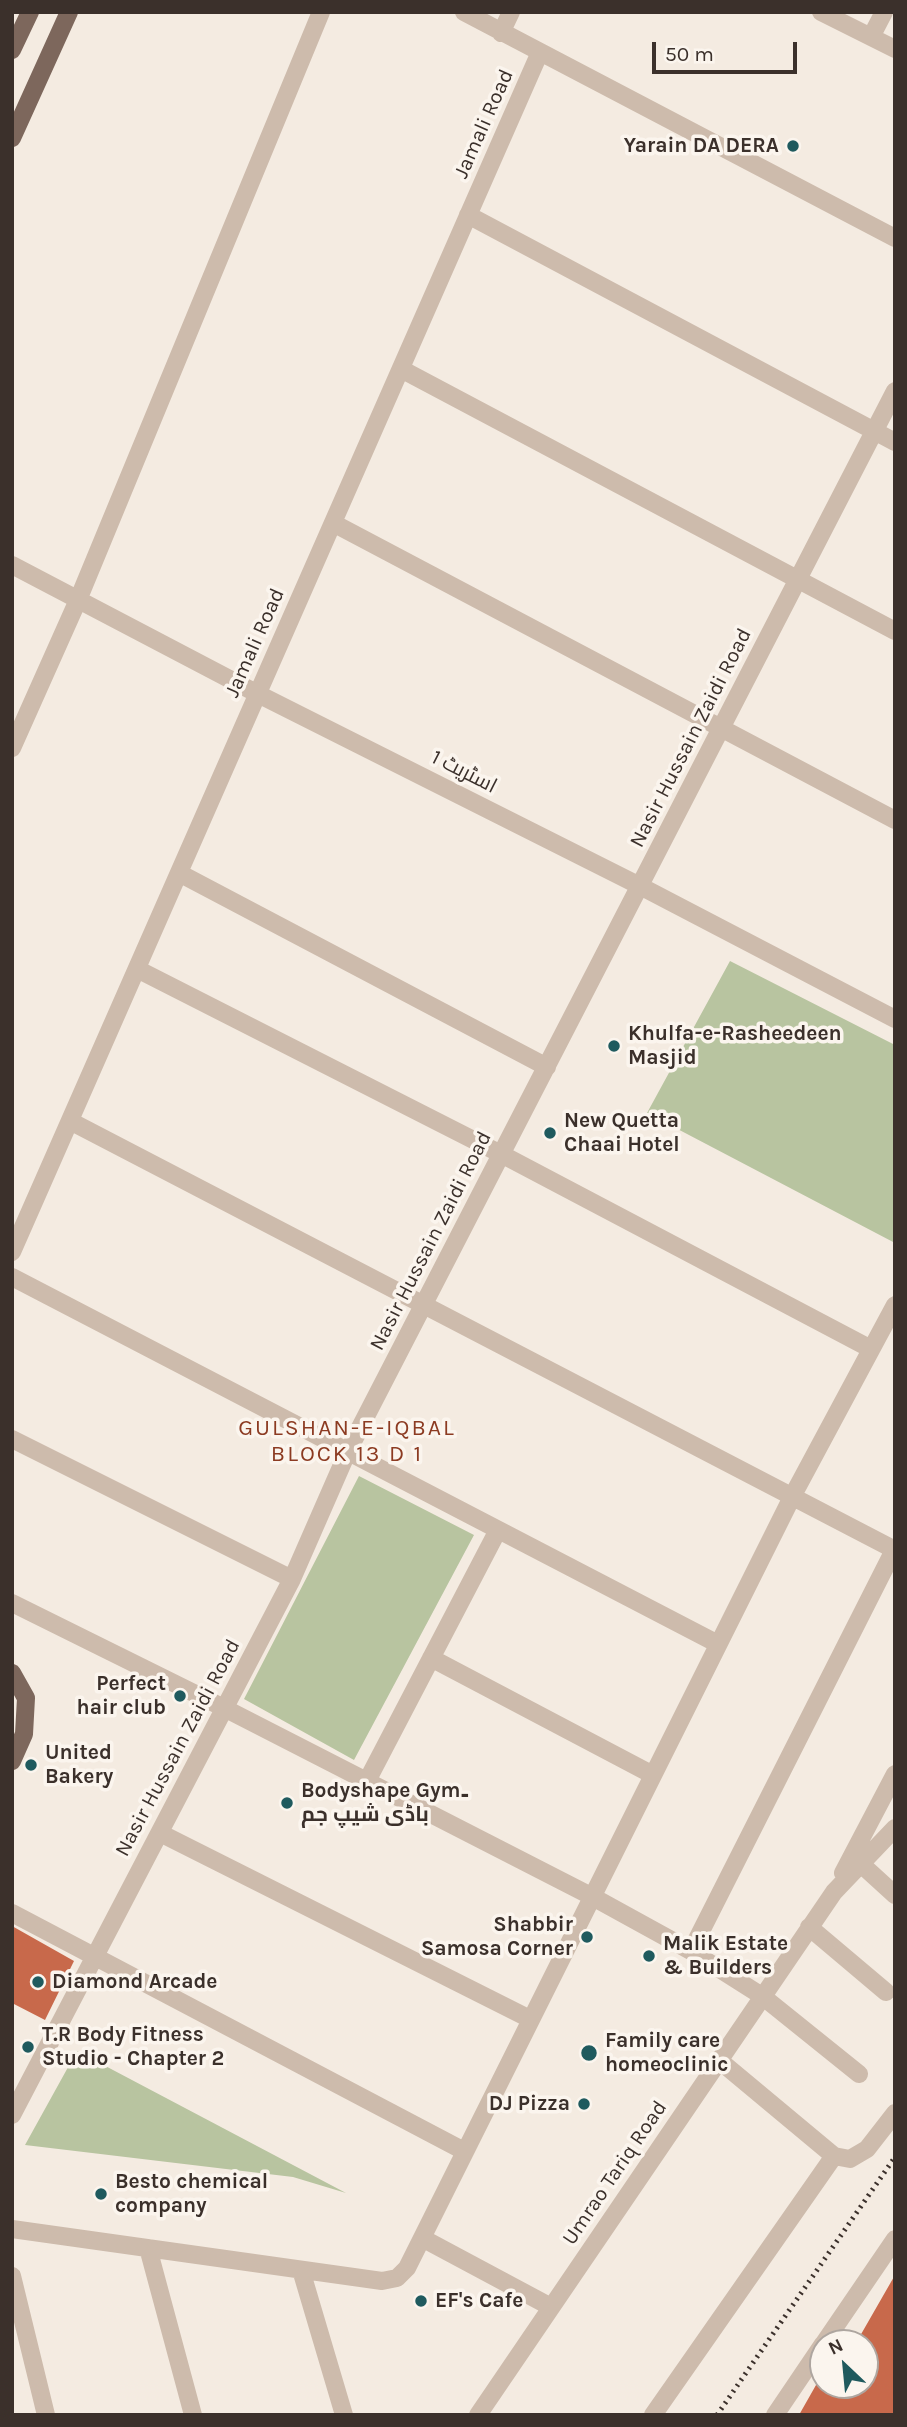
<!DOCTYPE html>
<html>
<head>
<meta charset="utf-8">
<style>
  body { margin:0 }
  #map { position:relative; width:907px; height:2427px; overflow:hidden; background:#f4ebe1; font-family:Karla,sans-serif }
  canvas { display:block }
  .frame { position:absolute; inset:0; border:14px solid #3b302b; pointer-events:none }
  .north { position:absolute; left:809px; top:2329px; width:70px; height:70px; box-sizing:border-box; background:#fbf5ee; border:2px solid #aea6a0; border-radius:50%; rotate:334deg; font-size:19px; font-weight:700; line-height:28px; text-align:center; color:#3b302b }
  .north::after { content:''; display:block; margin:auto; width:24px; height:32px; background:#1f5a5e; clip-path:polygon(50% 0,100% 100%,50% 72%,0 100%) }
  .scale { position:absolute; left:652px; top:42px; width:145px; height:32px; box-sizing:border-box; border:4px solid #3b302b; border-top:0; padding-left:9px; font-size:21px; line-height:24px; white-space:nowrap; color:#3b302b; -webkit-text-stroke:5px #fbf5ee; paint-order:stroke }
</style>
</head>
<body>
<div id="map">
<canvas width="907" height="2427"></canvas>
<div class="frame"></div>
<div class="north">N</div>
<div class="scale">50 m</div>
</div>
<script>
const c = document.querySelector('canvas').getContext('2d');
c.lineJoin = 'round';
function fillPath(path, color) {
  c.fillStyle = color;
  c.fill(path, 'evenodd');
}
function poly(rows) {
  const path = new Path2D();
  for (const r of rows) {
    path.moveTo(r[0], r[1]);
    for (let i = 2; i < r.length; i += 2) path.lineTo(r[i], r[i + 1]);
  }
  return path;
}
function strokePath(path, color, width, dash) {
  c.strokeStyle = color;
  c.lineWidth = width;
  c.lineCap = dash ? 'butt' : 'round';
  c.setLineDash(dash || []);
  c.stroke(path);
}
function drawText(font, color, halo, rows, align = 'center') {
  c.font = font + ' Karla,Cairo,sans-serif';
  c.lineWidth = 7;
  c.setLineDash([]);
  c.textBaseline = 'middle';
  c.strokeStyle = halo;
  c.fillStyle = color;
  for (const [text, x, y, turn = 0] of rows) {
    c.save();
    c.translate(x, y);
    c.rotate((+turn || 0) * Math.PI / 180);
    c.textAlign = isNaN(turn) ? turn : align;
    if (halo) c.strokeText(text, 0, 0);
    c.fillText(text, 0, 0);
    c.restore();
  }
}
fillPath(poly([
  [730,961,895,1045,895,1243,647,1113],
  [359,1476,474,1535,354,1760,244,1699],
  [77,2051,346,2193,293,2177,25,2145]
]), '#b8c4a0');
fillPath(poly([
  [12,1926,74,1961,45,2020,12,2003],
  [895,2275,895,2415,799,2415,820,2378,823,2385,865,2385,865,2343,856,2343]
]), '#c8694b');
strokePath(poly([
  [464,12,895,238],
  [821,12,895,49],
  [501,33,511,12],
  [871,37,884,12],
  [468,215,895,442],
  [401,369,895,631],
  [333,523,895,820],
  [12,565,258,694,640,886,895,1019],
  [12,748,78,600,321,12],
  [179,873,547,1067],
  [137,969,501,1154,871,1349],
  [70,1121,895,1550],
  [12,1252,540,52],
  [12,1277,718,1644],
  [12,1439,292,1579],
  [12,1603,224,1708,591,1896,691,1951,762,1996,859,2074],
  [431,1658,653,1775],
  [367,1781,498,1530],
  [160,1833,530,2019],
  [861,1864,895,1895],
  [843,1873,895,1774],
  [12,1913,464,2151],
  [809,1927,886,1992],
  [691,1951,895,1548],
  [720,2061,834,2156,850,2159,867,2149,895,2113],
  [12,2115,292,1579,348,1451,895,391],
  [12,2229,382,2281,397,2278,407,2268,422,2238,792,1497,895,1305],
  [422,2238,551,2307],
  [148,2248,193,2415],
  [301,2270,344,2415],
  [12,2276,46,2415],
  [824,2343,895,2239],
  [478,2415,834,1892,895,1828],
  [653,2415,834,2156],
  [775,2415,823,2344]
]), '#cdbbac', 18);
strokePath(poly([
  [12,50,30,12],
  [12,138,69,12],
  [12,1673,26,1698,24,1734,12,1761]
]), '#7d675c', 18);
strokePath(poly([
  [717,2415,895,2157]
]), '#3b302b', 5, [2, 5]);
for (const [x, y, r, color] of [
  [793,146,7,"#1f5a5e"],
  [614,1046,7,"#1f5a5e"],
  [550,1133,7,"#1f5a5e"],
  [180,1696,7,"#1f5a5e"],
  [31,1765,7,"#1f5a5e"],
  [287,1803,7,"#1f5a5e"],
  [587,1937,7,"#1f5a5e"],
  [649,1956,7,"#1f5a5e"],
  [38,1982,7,"#1f5a5e"],
  [28,2047,7,"#1f5a5e"],
  [589,2053,9,"#1f5a5e"],
  [584,2104,7,"#1f5a5e"],
  [101,2194,7,"#1f5a5e"],
  [421,2301,7,"#1f5a5e"]
]) {
  const dot = new Path2D();
  dot.arc(x, y, r, 0, 2 * Math.PI);
  c.fillStyle = color;
  c.fill(dot);
  strokePath(dot, '#fbf5ee', 2.5);
}
drawText('21px', '#3b302b', '#fbf5ee', [
  ["Jamali Road",484,124,-66],
  ["Jamali Road",255,643,-66],
  ["Nasir Hussain Zaidi Road",691,738,-63],
  ["اسٹریٹ 1",464,772,27],
  ["Nasir Hussain Zaidi Road",431,1241,-63],
  ["Nasir Hussain Zaidi Road",178,1748,-62],
  ["Umrao Tariq Road",615,2173,-56]
]);
drawText('bold 21px', '#3b302b', '#fbf5ee', [
  ["Yarain DA DERA",779,146,"right"],
  ["Khulfa-e-Rasheedeen",628,1034],
  ["Masjid",628,1058],
  ["New Quetta",564,1121],
  ["Chaai Hotel",564,1145],
  ["Perfect",166,1684,"right"],
  ["hair club",166,1708,"right"],
  ["United",45,1753],
  ["Bakery",45,1777],
  ["Bodyshape Gym۔",301,1791],
  ["باڈی شیپ جم",301,1815],
  ["Shabbir",573,1925,"right"],
  ["Samosa Corner",573,1949,"right"],
  ["Malik Estate",663,1944],
  ["& Builders",663,1968],
  ["Diamond Arcade",52,1982],
  ["T.R Body Fitness",42,2035],
  ["Studio - Chapter 2",42,2059],
  ["Family care",605,2041],
  ["homeoclinic",605,2065],
  ["DJ Pizza",570,2104,"right"],
  ["Besto chemical",115,2182],
  ["company",115,2206],
  ["EF's Cafe",435,2301]
], 'left');
c.letterSpacing = '2px';
drawText('23px', '#8c3b22', '#fbf5ee', [
  ["GULSHAN-E-IQBAL",347,1428],
  ["BLOCK 13 D 1",347,1454]
]);
c.letterSpacing = '0px';
</script>
</body>
</html>
